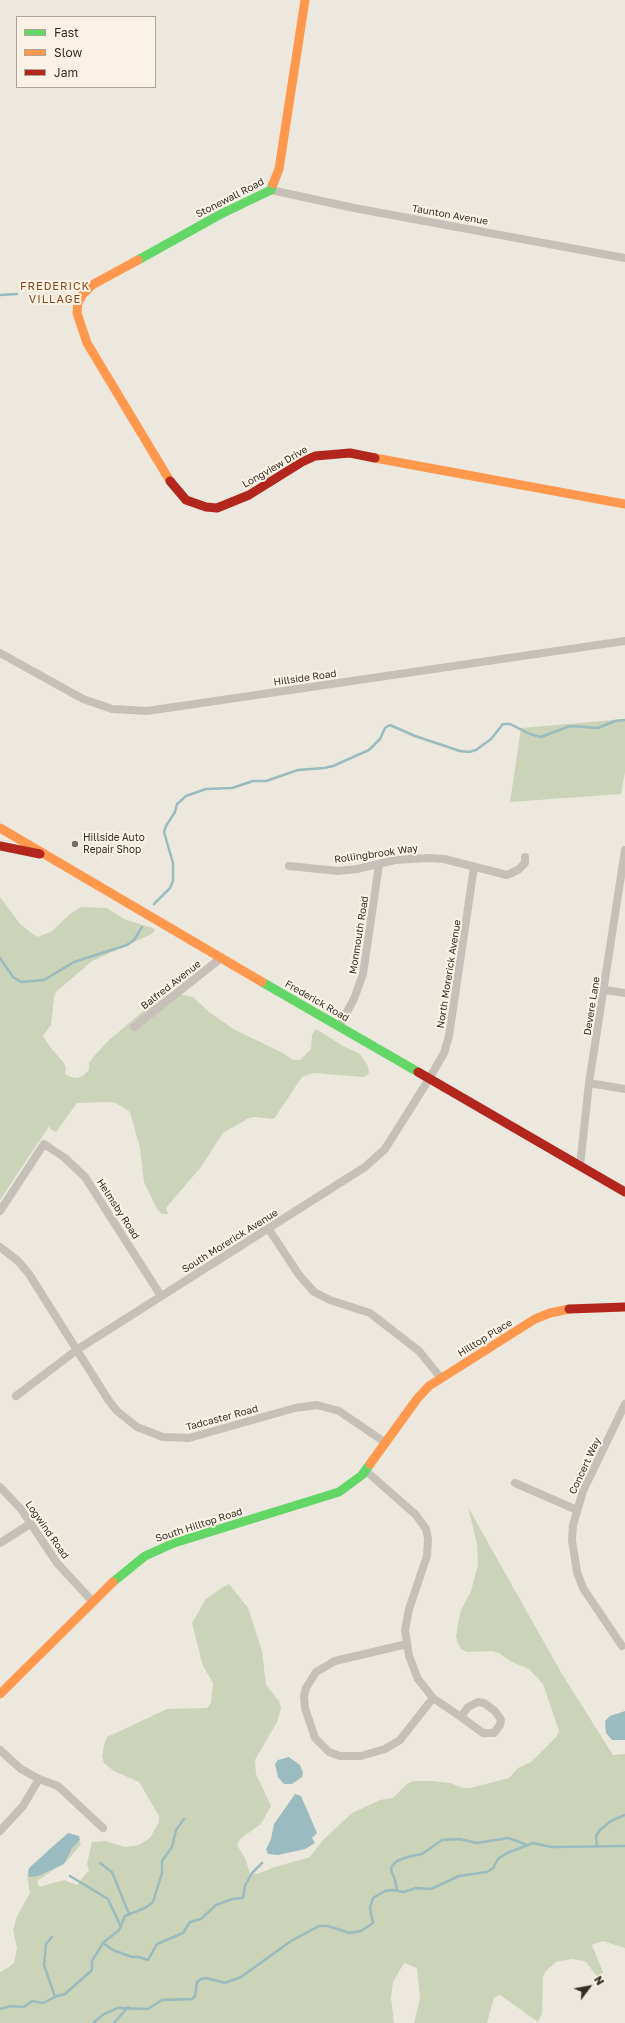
<!DOCTYPE html>
<html>
<head>
<meta charset="utf-8">
<style>
  body { margin:0 }
  #map { position:relative; width:625px; height:2023px; overflow:hidden; background:#ede8de; font-family:"Golos Text",sans-serif }
  canvas { display:block }
  .legend { position:absolute; left:16px; top:16px; width:140px; height:72px; box-sizing:border-box; background:#faf3e5; border:1px solid #aca499; margin:0; padding:5px 7px; list-style:none; font-size:12px; color:#362d26 }
  .legend li { display:flex; align-items:center; gap:8px; height:20px }
  .legend b { width:20px; border:1px solid #aca499 }
  .north { position:absolute; left:569px; top:1967px; width:40px; height:40px; -webkit-text-stroke:3px #faf3e5; paint-order:stroke; rotate:58deg; font-size:11px; font-weight:700; line-height:16px; text-align:center; color:#362d26 }
  .north::after { content:''; display:block; margin:auto; width:14px; height:18px; background:#362d26; clip-path:polygon(50% 0,100% 100%,50% 72%,0 100%) }
</style>
</head>
<body>
<div id="map">
<canvas width="625" height="2023"></canvas>
<ul class="legend">
<li><b style="height:5px;background:#63d668"></b>Fast</li>
<li><b style="height:5px;background:#ff974d"></b>Slow</li>
<li><b style="height:5px;background:#b3261e"></b>Jam</li>
</ul>
<div class="north">N</div>
</div>
<script>
const c = document.querySelector('canvas').getContext('2d');
c.lineJoin = 'round';
function fillPath(path, color) {
  c.fillStyle = color;
  c.fill(path, 'evenodd');
}
function poly(rows) {
  const path = new Path2D();
  for (const r of rows) {
    path.moveTo(r[0], r[1]);
    for (let i = 2; i < r.length; i += 2) path.lineTo(r[i], r[i + 1]);
  }
  return path;
}
function strokePath(path, color, width, dash) {
  c.strokeStyle = color;
  c.lineWidth = width;
  c.lineCap = dash ? 'butt' : 'round';
  c.setLineDash(dash || []);
  c.stroke(path);
}
function drawText(font, color, halo, rows, align = 'center') {
  c.font = font + ' "Golos Text",sans-serif';
  c.lineWidth = 4;
  c.setLineDash([]);
  c.textBaseline = 'middle';
  c.strokeStyle = halo;
  c.fillStyle = color;
  for (const [text, x, y, turn = 0] of rows) {
    c.save();
    c.translate(x, y);
    c.rotate((+turn || 0) * Math.PI / 180);
    c.textAlign = isNaN(turn) ? turn : align;
    if (halo) c.strokeText(text, 0, 0);
    c.fillText(text, 0, 0);
    c.restore();
  }
}
fillPath(poly([
  [625,719,625,772,621,794,510,802,521,728],
  [0,897,20,924,37,937,51,932,70,914,81,907,107,908,124,919,155,929,152,934,92,961,56,992,54,998,51,1025,43,1036,50,1047,63,1062,66,1067,65,1074,71,1077,78,1078,84,1075,89,1070,89,1063,94,1056,109,1040,154,1002,174,993,193,997,209,1012,235,1030,283,1053,293,1060,300,1060,311,1049,312,1035,315,1029,321,1032,341,1045,360,1054,368,1066,369,1073,364,1077,313,1073,302,1077,274,1119,255,1117,249,1118,223,1133,201,1167,166,1208,168,1214,162,1214,157,1209,144,1182,140,1148,130,1112,116,1103,107,1102,77,1103,56,1132,50,1129,50,1125,0,1200],
  [468,1507,562,1674,613,1755,625,1754,625,1948,603,1941,592,1945,603,1972,600,1980,585,1961,571,1959,556,1962,546,1971,543,1977,542,2014,538,2022,500,1995,494,1998,487,2023,414,2023,420,1998,417,1968,404,1963,393,1982,391,1998,394,2023,0,2023,0,1972,9,1967,14,1963,17,1948,13,1930,17,1916,30,1893,27,1875,49,1849,59,1841,71,1834,77,1838,81,1844,68,1860,37,1881,39,1887,64,1880,77,1885,89,1870,87,1864,92,1842,105,1841,125,1847,139,1845,150,1838,159,1822,159,1816,139,1782,114,1771,104,1763,102,1757,104,1745,107,1737,167,1709,207,1708,211,1703,213,1683,203,1666,192,1623,206,1599,223,1587,229,1584,248,1608,262,1651,266,1685,279,1701,281,1708,277,1722,255,1760,256,1774,271,1806,261,1824,240,1839,237,1845,245,1858,250,1873,257,1874,275,1867,310,1857,322,1841,352,1813,380,1800,393,1798,407,1784,413,1781,433,1781,450,1783,463,1788,470,1788,509,1778,518,1768,531,1762,556,1737,559,1731,543,1684,529,1669,510,1661,499,1653,492,1651,467,1652,461,1649,458,1643,456,1637,458,1623,461,1610,471,1591,478,1565,477,1544]
]), '#cbd4b8');
fillPath(poly([
  [625,1711,625,1740,612,1740,606,1733,605,1721,610,1716],
  [289,1757,300,1765,303,1773,302,1777,292,1784,284,1784,278,1777,275,1764,278,1760],
  [295,1794,301,1796,317,1833,312,1838,315,1843,305,1849,278,1855,268,1854,266,1849,271,1839,274,1824],
  [68,1833,79,1836,80,1840,72,1848,64,1864,38,1876,29,1877,28,1872,29,1868]
]), '#9abbbf');
strokePath(poly([
  [0,295,17,294],
  [154,904,170,888,173,881,173,863,164,832,166,826,175,812,177,804,186,796,206,789,232,788,253,781,266,781,298,770,324,768,333,766,369,750,380,739,385,728,390,725,415,736,460,751,469,752,476,750,491,739,503,724,510,724,530,734,541,737,570,726,598,728,615,721,625,720],
  [0,958,13,977,21,982,44,980,74,962,127,945,134,940,142,927],
  [597,1847,596,1836,600,1830,611,1821,625,1815],
  [100,1863,112,1872,129,1914],
  [70,1876,108,1899,121,1927],
  [397,1890,395,1880,391,1870,392,1866,397,1861,407,1857,422,1854,442,1840,460,1839,477,1843,508,1838,525,1844],
  [52,1937,46,1944,44,1965,55,1997],
  [103,1943,113,1950,132,1957,139,1957,148,1960,157,1944,183,1933,190,1922,201,1919,216,1905,232,1899,243,1898,245,1886,252,1873,262,1863],
  [0,2009,10,2006,24,2007,32,2001,43,2003,57,1996,65,1994,92,1970,92,1961,103,1943,119,1930,125,1916,145,1908,153,1902,162,1873,162,1861,172,1847,176,1830,184,1819],
  [93,2023,104,2014,118,2008,148,2009,162,2000,192,1999,195,1996,197,1982,201,1979,206,1978,225,1983,241,1977,291,1941,319,1926,328,1926,350,1933,361,1931,373,1923,370,1908,373,1898,385,1891,392,1890,404,1892,416,1888,431,1889,459,1876,487,1872,493,1868,498,1859,507,1853,533,1843,551,1847,625,1846],
  [114,2023,128,2007]
]), '#9abbbf', 2.5);
strokePath(poly([
  [271,190,354,208,625,258],
  [0,653,83,699,112,709,147,711,625,641],
  [289,866,338,871,357,869,395,860,429,858,444,859,507,875,518,870,525,863,525,857],
  [605,990,625,993],
  [339,1026,354,999,363,974,379,865],
  [134,1027,221,958],
  [589,1083,625,1089],
  [580,1166,589,1083,625,850],
  [0,1211,44,1144,65,1158,85,1177,161,1296],
  [268,1228,299,1275,314,1292,330,1300,370,1313,419,1351,441,1378],
  [0,1247,18,1261,29,1274,109,1401,117,1411,137,1427,163,1437,189,1438,295,1408,317,1405,339,1411,386,1443],
  [16,1396,78,1349,365,1167,385,1149,429,1079,444,1053,449,1036,474,867],
  [366,1471,416,1515,426,1529,428,1539,427,1556,409,1609,405,1630,409,1656,418,1679,433,1698,461,1717,468,1707,478,1702,484,1703,495,1711,501,1720,500,1725,494,1733,483,1733,461,1717],
  [515,1483,577,1510],
  [0,1487,21,1509,57,1563,93,1602],
  [0,1543,30,1524],
  [407,1644,335,1661,316,1672,306,1688,304,1696,305,1708,315,1738,329,1752,340,1756,361,1756,385,1749,400,1740,433,1698],
  [622,1646,583,1588,577,1572,572,1540,573,1525,583,1491,625,1404],
  [0,1750,21,1769,39,1779,58,1786,103,1828],
  [0,1831,23,1806,39,1779]
]), '#c6c0b8', 8);
strokePath(poly([
  [138,260,221,214,271,190,273,184],
  [262,982,418,1072],
  [113,1582,145,1556,174,1543,339,1492,362,1475,370,1464]
]), '#63d668', 9);
strokePath(poly([
  [273,184,279,169,305,0],
  [138,260,92,285,82,295,78,303,77,313,87,343,170,481],
  [375,458,625,504],
  [0,828,262,982],
  [370,1464,417,1399,429,1386,535,1319,550,1313,569,1309],
  [0,1694,113,1582]
]), '#ff974d', 9);
strokePath(poly([
  [170,481,186,500,206,507,217,508,249,495,302,462,315,456,350,453,375,458],
  [0,846,40,854],
  [418,1072,625,1192],
  [569,1309,625,1307]
]), '#b3261e', 9);
for (const [x, y, r, color] of [
  [75,844,4,"#766e66"]
]) {
  const dot = new Path2D();
  dot.arc(x, y, r, 0, 2 * Math.PI);
  c.fillStyle = color;
  c.fill(dot);
  strokePath(dot, '#faf3e5', 1.5);
}
drawText('10px', '#362d26', '#faf3e5', [
  ["Stonewall Road",230,198,-27],
  ["Taunton Avenue",450,215,10],
  ["Longview Drive",275,467,-30],
  ["Hillside Road",305,678,-8],
  ["Rollingbrook Way",376,854,-8],
  ["Monmouth Road",359,935,-81],
  ["North Morerick Avenue",449,974,-81],
  ["Balfred Avenue",171,985,-38],
  ["Frederick Road",317,1001,30],
  ["Devere Lane",592,1006,-81],
  ["Helmsby Road",118,1209,57],
  ["South Morerick Avenue",230,1241,-32],
  ["Hilltop Place",485,1338,-32],
  ["Tadcaster Road",222,1418,-15],
  ["Concert Way",585,1466,-65],
  ["South Hilltop Road",199,1525,-18],
  ["Logwind Road",47,1530,55]
]);
drawText('10px', '#362d26', '#faf3e5', [
  ["Hillside Auto",83,838],
  ["Repair Shop",83,850]
], 'left');
c.letterSpacing = '1px';
drawText('11px', '#8a421a', '#faf3e5', [
  ["FREDERICK",55,287],
  ["VILLAGE",55,300]
]);
c.letterSpacing = '0px';
</script>
</body>
</html>
